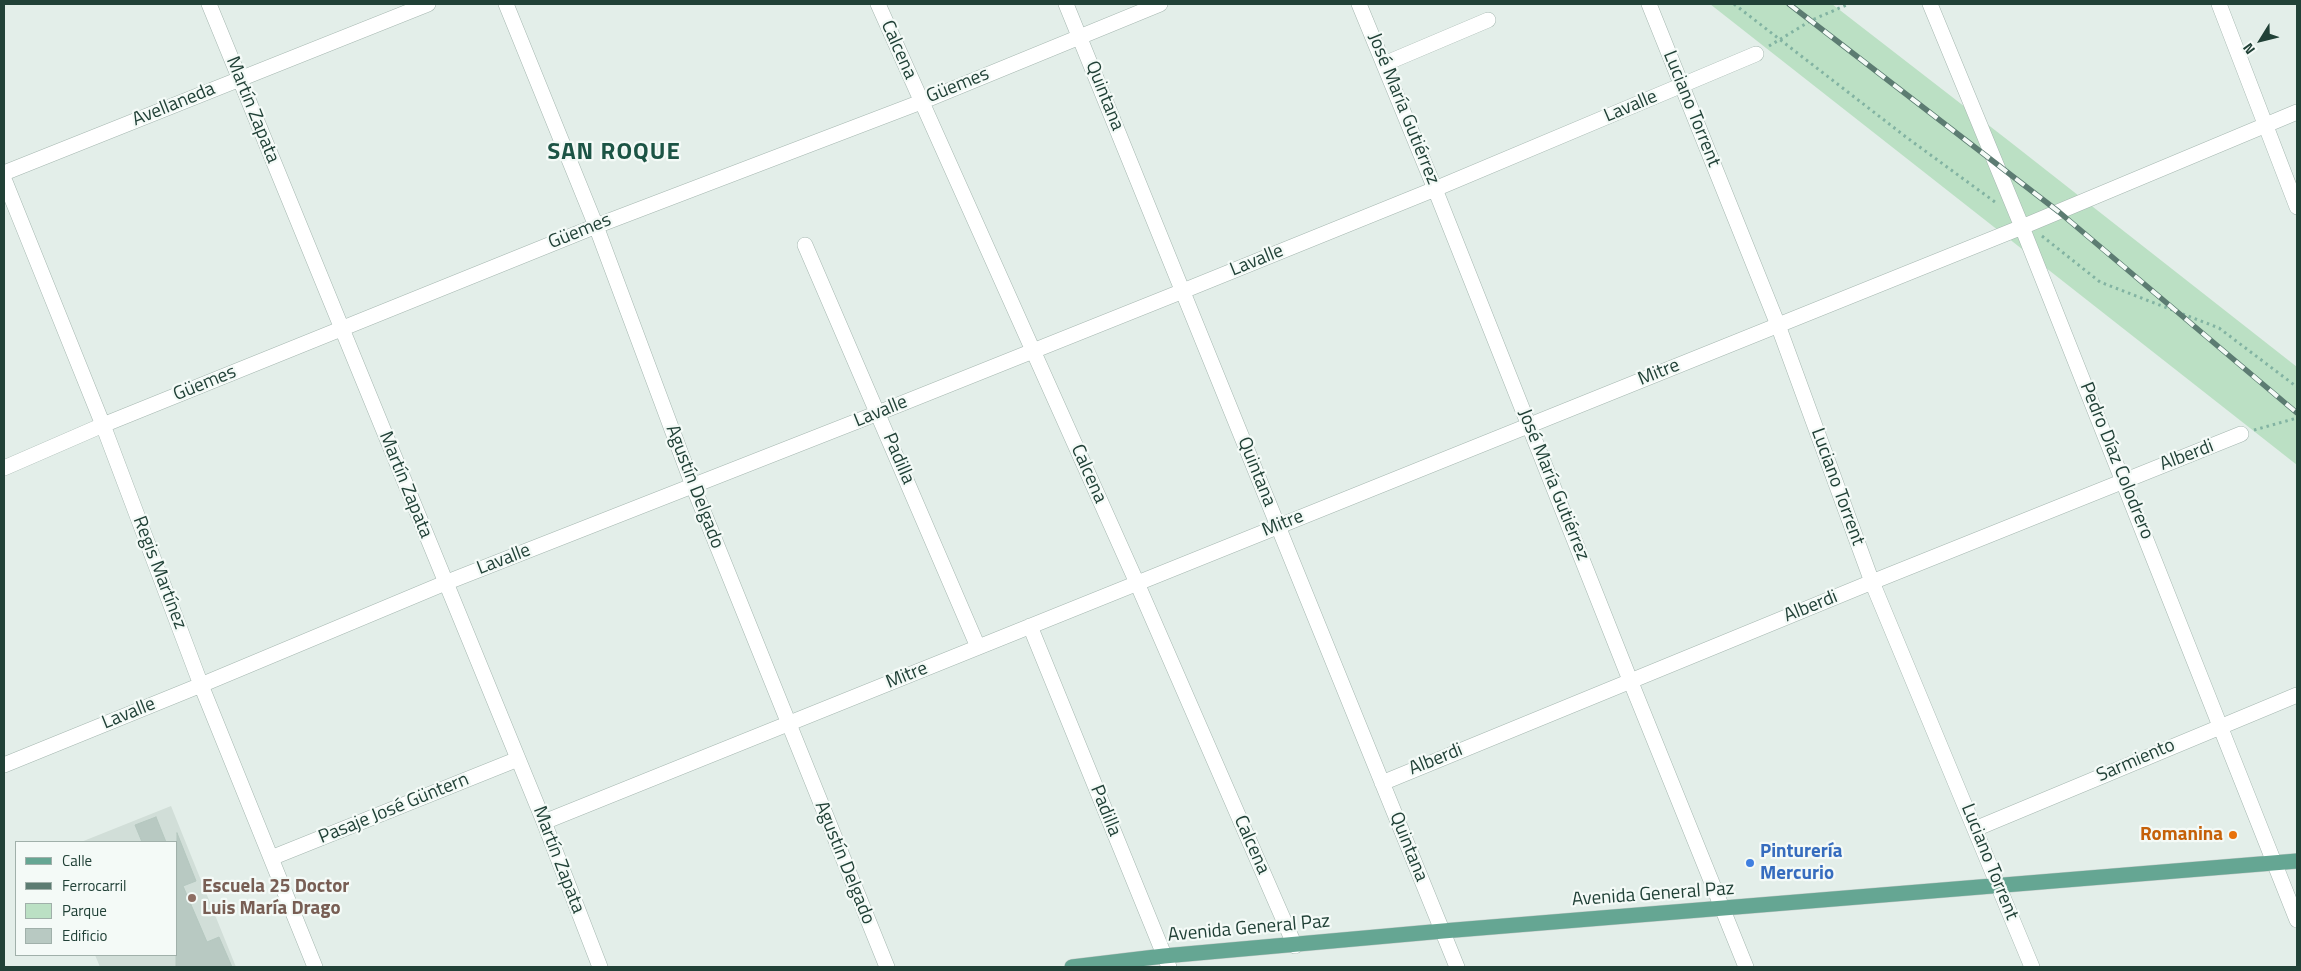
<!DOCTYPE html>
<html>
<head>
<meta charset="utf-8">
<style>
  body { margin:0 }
  #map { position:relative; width:2301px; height:971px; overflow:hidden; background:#e3eee9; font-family:"Titillium Web",sans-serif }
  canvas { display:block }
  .frame { position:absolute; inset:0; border:5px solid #214137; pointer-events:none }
  .legend { position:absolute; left:15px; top:841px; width:162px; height:115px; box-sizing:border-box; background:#f4faf7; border:1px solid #a0b0aa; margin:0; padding:6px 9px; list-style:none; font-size:15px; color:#214137 }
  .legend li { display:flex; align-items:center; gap:10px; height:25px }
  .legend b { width:25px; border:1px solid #a0b0aa }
  .north { position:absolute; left:2236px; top:15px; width:50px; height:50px; -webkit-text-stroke:4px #f4faf7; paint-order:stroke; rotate:234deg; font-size:14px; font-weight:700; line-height:20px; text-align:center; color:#214137 }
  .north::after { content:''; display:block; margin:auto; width:18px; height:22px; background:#214137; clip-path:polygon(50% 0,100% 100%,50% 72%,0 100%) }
</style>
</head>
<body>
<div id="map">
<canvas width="2301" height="971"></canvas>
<div class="frame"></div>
<ul class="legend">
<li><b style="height:6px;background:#65a693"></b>Calle</li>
<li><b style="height:6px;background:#5c7c72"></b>Ferrocarril</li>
<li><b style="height:14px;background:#bbe0c4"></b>Parque</li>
<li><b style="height:14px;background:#b8c9c2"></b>Edificio</li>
</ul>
<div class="north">N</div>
</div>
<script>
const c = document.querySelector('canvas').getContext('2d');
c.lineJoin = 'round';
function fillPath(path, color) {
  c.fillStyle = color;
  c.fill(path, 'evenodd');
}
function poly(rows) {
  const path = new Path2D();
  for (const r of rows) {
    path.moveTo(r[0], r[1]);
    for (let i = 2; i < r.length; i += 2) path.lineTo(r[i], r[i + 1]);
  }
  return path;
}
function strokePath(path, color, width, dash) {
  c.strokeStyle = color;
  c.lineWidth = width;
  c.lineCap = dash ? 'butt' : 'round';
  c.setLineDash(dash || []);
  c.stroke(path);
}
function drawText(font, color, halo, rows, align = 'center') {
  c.font = font + ' "Titillium Web",sans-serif';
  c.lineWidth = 4.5;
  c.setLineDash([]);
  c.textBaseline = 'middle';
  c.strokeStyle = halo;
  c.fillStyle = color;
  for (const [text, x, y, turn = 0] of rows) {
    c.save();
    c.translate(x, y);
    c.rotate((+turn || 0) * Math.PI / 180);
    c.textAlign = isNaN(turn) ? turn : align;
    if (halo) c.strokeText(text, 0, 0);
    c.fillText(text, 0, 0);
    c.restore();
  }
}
fillPath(poly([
  [171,806,236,967,100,967,95,955,176,955,176,842,81,842]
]), '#d1ded8');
fillPath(poly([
  [1710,4,1832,4,2009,141,2297,367,2297,465]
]), '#bbe0c4');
const building = poly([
  [156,817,166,842,142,842,135,825,156,817],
  [177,833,196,881,183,886,207,942,219,937,232,967,176,967,177,833]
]);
fillPath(building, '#b8c9c2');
strokePath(building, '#b5c8c0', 1);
const minor = poly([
  [209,4,544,822,600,967],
  [506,4,596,226,693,486,887,967],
  [878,4,1137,583,1295,946],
  [1066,4,1457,967],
  [1359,4,1435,189,1630,680,1746,967],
  [1649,4,1778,325,1872,582,2032,967],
  [1930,4,2022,227,2297,920],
  [2219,4,2297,207],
  [1384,64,1488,20],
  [4,173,428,4],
  [4,179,103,425,201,685,315,967],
  [805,245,978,647],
  [4,468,103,425,596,226,921,102,1160,4],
  [1030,626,1169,967],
  [4,765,201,685,445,583,878,413,1183,291,1435,189,1756,54],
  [1382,783,1872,582,2241,434],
  [544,822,2022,227,2297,112],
  [1975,829,2297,695],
  [271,858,518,759]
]);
const major = poly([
  [1072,967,1164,956,1443,931,2297,861]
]);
strokePath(minor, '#a5b7b0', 16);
strokePath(major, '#c1cac7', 16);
strokePath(poly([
  [1734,4,1906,137,1995,202],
  [1769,46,1812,20,1849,4],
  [2042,236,2100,282,2219,328,2297,387],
  [2254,430,2297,418]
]), '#82b3a2', 3, [2.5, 4]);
strokePath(minor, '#fff', 15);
strokePath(major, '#65a693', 15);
const rail = poly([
  [1789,4,2059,212,2297,413]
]);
strokePath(rail, '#5c7c72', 5.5);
strokePath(rail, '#f4faf7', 4, [11]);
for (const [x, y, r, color] of [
  [2233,835,5,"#e8710a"],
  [1750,863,5,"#3f7fe0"],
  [192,898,5,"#8d6e63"]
]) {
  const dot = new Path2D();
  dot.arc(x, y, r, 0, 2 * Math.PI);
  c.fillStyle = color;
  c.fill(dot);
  strokePath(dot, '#f4faf7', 2);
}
drawText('19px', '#214137', '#f4faf7', [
  ["Calcena",898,50,66],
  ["Güemes",958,86,-22],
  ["Quintana",1104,96,68],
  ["Avellaneda",174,105,-22],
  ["Lavalle",1631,107,-23],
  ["José María Gutiérrez",1403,109,68],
  ["Luciano Torrent",1691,109,68],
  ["Martín Zapata",252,110,68],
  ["Güemes",580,232,-22],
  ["Lavalle",1257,261,-22],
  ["Mitre",1659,373,-22],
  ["Güemes",205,384,-22],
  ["Lavalle",881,412,-22],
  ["Alberdi",2187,456,-21],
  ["Padilla",898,459,67],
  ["Pedro Díaz Colodrero",2116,461,68],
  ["Quintana",1256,472,68],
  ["Calcena",1088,474,66],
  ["Martín Zapata",405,485,68],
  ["José María Gutiérrez",1553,485,68],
  ["Agustín Delgado",694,487,69],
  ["Luciano Torrent",1837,487,70],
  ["Mitre",1283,524,-22],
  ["Lavalle",504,560,-21],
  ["Regis Martínez",159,573,69],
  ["Alberdi",1811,607,-22],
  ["Mitre",907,676,-22],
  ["Lavalle",129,714,-22],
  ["Alberdi",1436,760,-22],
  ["Sarmiento",2136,761,-23],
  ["Pasaje José Güntern",394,809,-22],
  ["Padilla",1105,811,68],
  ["Calcena",1251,845,66],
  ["Quintana",1408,847,68],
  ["Martín Zapata",558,860,69],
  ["Luciano Torrent",1989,862,68],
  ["Agustín Delgado",844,863,68],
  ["Avenida General Paz",1653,895,-4],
  ["Avenida General Paz",1249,929,-5]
]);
drawText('bold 19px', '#c56008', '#f4faf7', [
  ["Romanina",2223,835]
], 'right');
drawText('bold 19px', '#366cbe', '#f4faf7', [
  ["Pinturería",1760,852],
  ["Mercurio",1760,874]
], 'left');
drawText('bold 19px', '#785e54', '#f4faf7', [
  ["Escuela 25 Doctor",202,887],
  ["Luis María Drago",202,909]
], 'left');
c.letterSpacing = '1px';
drawText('bold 24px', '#1c5445', '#f4faf7', [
  ["SAN ROQUE",614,153]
]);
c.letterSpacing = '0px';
</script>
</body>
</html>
